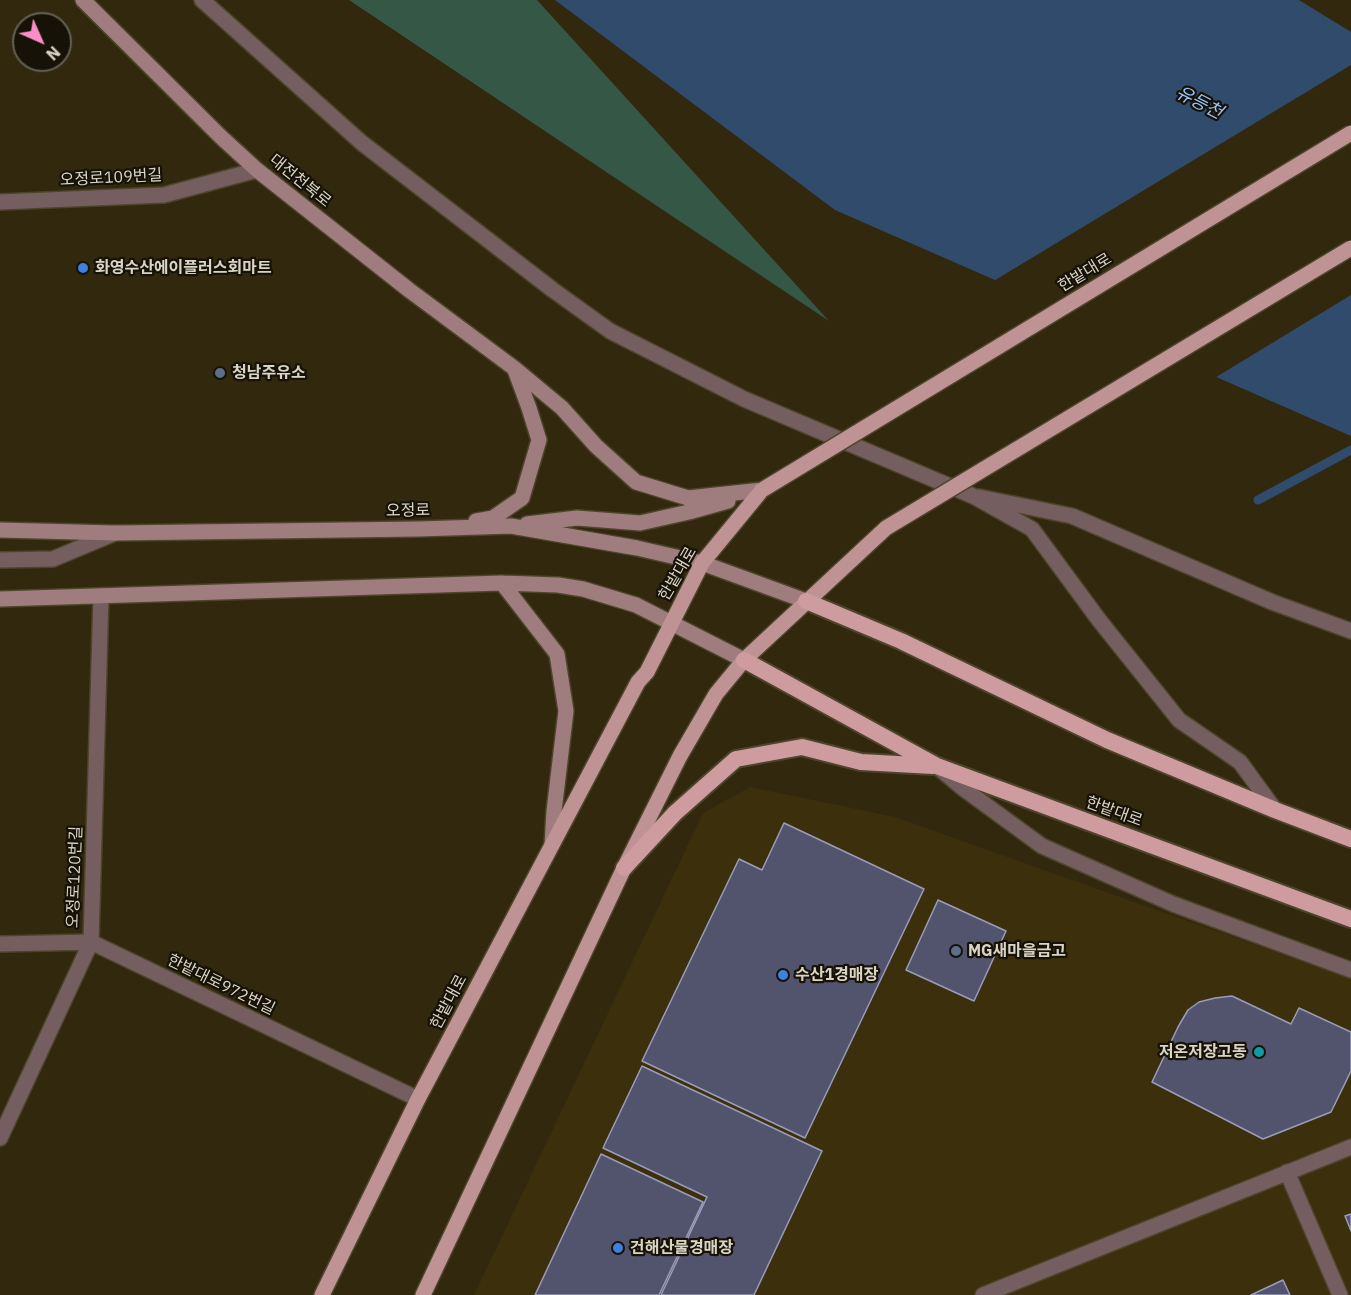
<!DOCTYPE html>
<html>
<head>
<meta charset="utf-8">
<style>
  body { margin:0 }
  #map { position:relative; width:1351px; height:1295px; overflow:hidden; background:#32280e; font-family:"IBM Plex Sans",sans-serif }
  canvas { display:block }
  .north { position:absolute; left:12px; top:12px; width:60px; height:60px; box-sizing:border-box; background:#161207; border:2px solid #646053; border-radius:50%; rotate:135deg; font-size:16px; font-weight:700; line-height:24px; text-align:center; color:#dad4c5 }
  .north::after { content:''; display:block; margin:auto; width:21px; height:27px; background:#fa8fc7; clip-path:polygon(50% 0,100% 100%,50% 72%,0 100%) }
</style>
</head>
<body>
<div id="map">
<canvas width="1351" height="1295"></canvas>
<div class="north">N</div>
</div>
<script>
const c = document.querySelector('canvas').getContext('2d');
c.lineJoin = 'round';
function fillPath(path, color) {
  c.fillStyle = color;
  c.fill(path, 'evenodd');
}
function poly(rows) {
  const path = new Path2D();
  for (const r of rows) {
    path.moveTo(r[0], r[1]);
    for (let i = 2; i < r.length; i += 2) path.lineTo(r[i], r[i + 1]);
  }
  return path;
}
function strokePath(path, color, width, dash) {
  c.strokeStyle = color;
  c.lineWidth = width;
  c.lineCap = dash ? 'butt' : 'round';
  c.setLineDash(dash || []);
  c.stroke(path);
}
function drawText(font, color, halo, rows, align = 'center') {
  c.font = font + ' "IBM Plex Sans","Noto Sans KR",sans-serif';
  c.lineWidth = 4.5;
  c.setLineDash([]);
  c.textBaseline = 'middle';
  c.strokeStyle = halo;
  c.fillStyle = color;
  for (const [text, x, y, turn = 0] of rows) {
    c.save();
    c.translate(x, y);
    c.rotate((+turn || 0) * Math.PI / 180);
    c.textAlign = isNaN(turn) ? turn : align;
    if (halo) c.strokeText(text, 0, 0);
    c.fillText(text, 0, 0);
    c.restore();
  }
}
fillPath(poly([
  [750,787,895,817,1351,979,1351,1295,474,1295,703,813]
]), '#3b2f0c');
fillPath(poly([
  [349,0,537,0,829,321]
]), '#355745');
fillPath(poly([
  [555,0,1299,0,1351,32,1351,436,835,210]
]), '#314b6c');
fillPath(poly([
  [1351,65,1351,295,1213,379,992,282]
]), '#32280e');
strokePath(poly([
  [1258,500,1351,450]
]), '#314b6c', 9);
const building = poly([
  [784,823,924,889,805,1138,642,1061,739,859,762,870,784,823],
  [938,900,1006,931,974,1001,906,970,938,900],
  [1232,996,1291,1024,1299,1008,1351,1032,1351,1071,1331,1112,1263,1139,1152,1082,1178,1027,1188,1010,1199,1002,1215,998,1232,996],
  [642,1066,822,1151,754,1295,661,1295,707,1197,603,1148,642,1066],
  [601,1154,703,1202,659,1295,535,1295,601,1154],
  [1351,1214,1351,1231,1345,1216,1351,1214],
  [1283,1280,1290,1295,1251,1295,1283,1280]
]);
fillPath(building, '#52546e');
strokePath(building, '#9a9cba', 1.5);
const service = poly([
  [0,560,53,559,115,533],
  [1287,1172,1340,1295],
  [983,1295,1351,1147]
]);
const minor = poly([
  [0,202,164,195,257,170],
  [979,497,1072,516,1272,602,1351,631],
  [939,768,964,789,1042,846,1173,904,1351,970],
  [0,944,91,942,418,1099],
  [0,1138,91,942,101,596]
]);
const tertiary = poly([
  [202,0,362,143,553,290,610,331,744,399,973,496,1032,529,1099,620,1179,720,1240,762,1275,810]
]);
const secondary = poly([
  [83,0,221,137,257,170,409,290,514,368,562,408,596,446,636,482,688,498,762,490],
  [476,521,493,518,522,498,539,440,529,408,515,370],
  [527,524,577,518,640,523,689,512,728,501],
  [0,530,115,533,419,529,511,526,637,548,702,563,806,601],
  [502,583,557,654,566,711,554,811,552,845],
  [0,599,502,583,558,585,583,589,636,605,744,660]
]);
const primary = poly([
  [322,1295,418,1099,638,682,647,672,702,563,762,490],
  [423,1295,624,868,680,756,716,694,744,660,886,528]
]);
const trunk = poly([
  [806,601,901,641,1107,740,1275,810,1351,839],
  [744,660,937,766,1351,919],
  [624,868,675,813,736,759,802,747,861,762,933,766]
]);
strokePath(service, '#4d442b', 18);
strokePath(minor, '#4d442b', 18);
strokePath(tertiary, '#4d442b', 18);
strokePath(secondary, '#4d442b', 18);
strokePath(primary, '#4d442b', 18);
strokePath(trunk, '#4d442b', 20);
strokePath(service, '#745e5f', 15);
strokePath(minor, '#745e5f', 15);
strokePath(tertiary, '#745e5f', 15);
strokePath(secondary, '#9f7c7d', 15);
strokePath(primary, '#bf9294', 15);
strokePath(trunk, '#ce9c9e', 16);
const primaryBridge = poly([
  [762,490,1351,133],
  [886,528,1351,248]
]);
strokePath(primaryBridge, '#4d442b', 18, []);
strokePath(primaryBridge, '#bf9294', 15);
for (const [x, y, r, color] of [
  [83,268,6,"#3f7fe0"],
  [220,373,6,"#5c6f8a"],
  [956,951,6,"#5c6f8a"],
  [783,975,6,"#3f7fe0"],
  [1259,1052,6,"#0f9aa8"],
  [618,1248,6,"#3f7fe0"]
]) {
  const dot = new Path2D();
  dot.arc(x, y, r, 0, 2 * Math.PI);
  c.fillStyle = color;
  c.fill(dot);
  strokePath(dot, '#161207', 2);
}
drawText('16px', '#dad4c5', '#161207', [
  ["오정로109번길",111,178,-3],
  ["대전천북로",300,181,39],
  ["한밭대로",1085,273,-31],
  ["오정로",408,511,-1],
  ["한밭대로",678,574,-60],
  ["한밭대로",1114,812,20],
  ["오정로120번길",75,877,-88],
  ["한밭대로972번길",221,985,26],
  ["한밭대로",449,1002,-62]
]);
drawText('bold 16px', '#dad4c5', '#161207', [
  ["화영수산에이플러스회마트",95,268],
  ["청남주유소",232,373],
  ["MG새마을금고",968,951],
  ["수산1경매장",795,975],
  ["저온저장고동",1247,1052,"right"],
  ["건해산물경매장",630,1248]
], 'left');
drawText('italic 18px', '#97c2fc', '#161207', [
  ["유등천",1199,103,27]
]);
</script>
</body>
</html>
